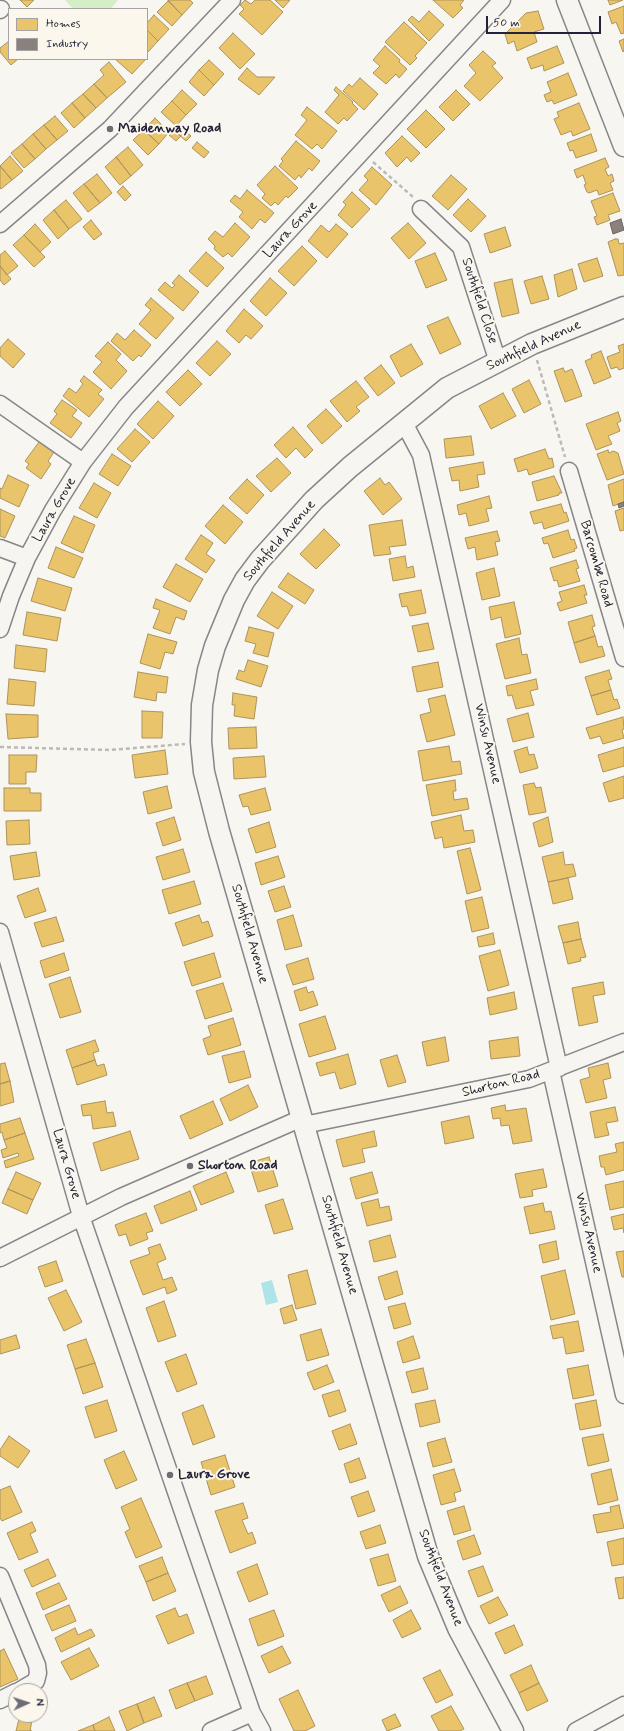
<!DOCTYPE html>
<html>
<head>
<meta charset="utf-8">
<style>
  body { margin:0 }
  #map { position:relative; width:624px; height:1731px; overflow:hidden; background:#f8f6f0; font-family:Mynerve,sans-serif }
  canvas { display:block }
  .legend { position:absolute; left:8px; top:8px; width:140px; height:52px; box-sizing:border-box; background:#fbf7ec; border:1px solid #a4a2a5; margin:0; padding:5px 7px; list-style:none; font-size:12px; color:#22223b }
  .legend li { display:flex; align-items:center; gap:8px; height:20px }
  .legend b { width:20px; border:1px solid #a4a2a5 }
  .north { position:absolute; left:8px; top:1683px; width:40px; height:40px; box-sizing:border-box; background:#fbf7ec; border:1px solid #a4a2a5; border-radius:50%; rotate:87deg; font-size:11px; font-weight:700; line-height:16px; text-align:center; color:#22223b }
  .north::after { content:''; display:block; margin:auto; width:14px; height:18px; background:#6d6c7a; clip-path:polygon(50% 0,100% 100%,50% 72%,0 100%) }
  .scale { position:absolute; left:486px; top:16px; width:115px; height:18px; box-sizing:border-box; border:2px solid #22223b; border-top:0; padding-left:5px; font-size:12px; line-height:14px; white-space:nowrap; color:#22223b; -webkit-text-stroke:3px #fbf7ec; paint-order:stroke }
</style>
</head>
<body>
<div id="map">
<canvas width="624" height="1731"></canvas>
<ul class="legend">
<li><b style="height:11px;background:#e9c46a"></b>Homes</li>
<li><b style="height:11px;background:#8a817c"></b>Industry</li>
</ul>
<div class="north">N</div>
<div class="scale">50 m</div>
</div>
<script>
const c = document.querySelector('canvas').getContext('2d');
c.lineJoin = 'round';
function fillPath(path, color) {
  c.fillStyle = color;
  c.fill(path, 'evenodd');
}
function poly(rows) {
  const path = new Path2D();
  for (const r of rows) {
    path.moveTo(r[0], r[1]);
    for (let i = 2; i < r.length; i += 2) path.lineTo(r[i], r[i + 1]);
  }
  return path;
}
function strokePath(path, color, width, dash) {
  c.strokeStyle = color;
  c.lineWidth = width;
  c.lineCap = dash ? 'butt' : 'round';
  c.setLineDash(dash || []);
  c.stroke(path);
}
function drawText(font, color, halo, rows, align = 'center') {
  c.font = font + ' Mynerve,sans-serif';
  c.lineWidth = 4;
  c.setLineDash([]);
  c.textBaseline = 'middle';
  c.strokeStyle = halo;
  c.fillStyle = color;
  for (const [text, x, y, turn = 0] of rows) {
    c.save();
    c.translate(x, y);
    c.rotate((+turn || 0) * Math.PI / 180);
    c.textAlign = isNaN(turn) ? turn : align;
    if (halo) c.strokeText(text, 0, 0);
    c.fillText(text, 0, 0);
    c.restore();
  }
}
fillPath(poly([
  [65,0,118,0,111,9,73,9]
]), '#d5eec7');
fillPath(poly([
  [272,1280,278,1302,266,1305,261,1283]
]), '#ace4e8');
const homes = poly([
  [20,0,34,0,27,7,20,0],
  [168,0,190,0,193,3,182,15,168,0],
  [245,0,251,4,255,0,270,0,283,12,262,35,239,14,244,9,240,5,245,0],
  [275,0,290,0,283,8,275,0],
  [433,0,464,0,460,5,463,8,453,18,433,0],
  [608,0,623,0,610,5,608,0],
  [168,1,182,15,172,26,157,12,168,1],
  [624,6,624,33,621,34,616,22,612,24,608,12,624,6],
  [429,11,444,25,429,41,408,20,412,16,419,22,429,11],
  [538,11,544,29,534,32,537,42,517,51,514,41,508,44,505,34,526,13,538,11],
  [154,15,169,29,158,41,147,30,147,23,154,15],
  [404,22,427,43,415,56,417,58,410,65,385,42,404,22],
  [147,30,158,41,148,52,147,52,147,30],
  [233,33,255,54,240,69,219,48,233,33],
  [624,39,624,51,623,52,619,41,624,39],
  [9,41,9,59,18,59,11,65,0,52,0,48,9,41],
  [385,46,400,60,399,62,407,69,399,78,396,74,386,84,373,73,380,66,373,60,385,46],
  [557,46,564,63,544,71,543,65,531,69,527,58,557,46],
  [483,51,496,63,492,66,503,78,480,101,464,86,476,73,469,65,483,51],
  [115,59,146,59,132,74,115,59],
  [209,60,224,74,214,85,199,70,209,60],
  [109,62,126,82,107,98,94,84,104,75,100,70,109,62],
  [247,68,257,77,275,77,259,95,238,79,247,68],
  [199,70,214,85,204,96,189,82,199,70],
  [568,73,577,95,554,104,552,100,547,102,544,95,551,92,547,82,568,73],
  [360,78,378,94,364,110,343,91,349,84,352,87,360,78],
  [94,84,107,98,96,108,83,94,94,84],
  [336,87,353,102,352,103,358,109,347,121,344,118,338,124,325,112,339,95,334,90,336,87],
  [182,90,197,104,186,115,172,101,182,90],
  [456,90,470,104,453,121,439,107,456,90],
  [83,94,96,108,85,118,72,103,83,94],
  [172,101,186,115,176,126,161,112,172,101],
  [72,103,85,118,74,128,61,113,72,103],
  [579,103,590,129,573,136,571,131,561,135,554,119,559,117,557,112,579,103],
  [307,107,337,131,322,149,317,144,312,149,295,135,307,120,301,115,307,107],
  [426,110,445,129,426,148,407,129,426,110],
  [55,116,68,131,57,140,44,125,55,116],
  [155,118,169,132,159,144,144,130,155,118],
  [44,125,57,140,46,149,33,134,44,125],
  [181,127,191,136,186,141,176,132,181,127],
  [144,130,159,144,148,155,133,140,144,130],
  [173,130,181,136,176,141,169,135,173,130],
  [33,134,46,149,35,159,22,144,33,134],
  [591,134,597,151,576,158,573,150,570,151,567,143,591,134],
  [402,136,420,153,411,162,407,157,397,167,385,153,402,136],
  [296,141,320,161,312,171,309,168,301,178,299,175,295,180,279,166,283,161,281,159,296,141],
  [197,142,209,152,204,158,192,148,197,142],
  [22,144,35,159,24,168,11,153,22,144],
  [128,147,143,165,131,176,116,157,128,147],
  [10,156,23,171,12,180,0,166,10,156],
  [116,157,131,176,120,185,105,167,116,157],
  [605,158,609,167,605,169,608,176,612,174,614,181,610,183,613,190,599,195,597,190,589,193,587,192,584,185,586,184,583,175,577,178,574,170,605,158],
  [0,166,12,180,1,189,0,188,0,166],
  [275,166,298,188,288,198,286,196,278,205,275,202,271,206,262,198,265,194,257,185,275,166],
  [372,167,392,185,376,205,359,190,368,180,364,176,372,167],
  [97,174,112,193,100,203,84,184,97,174],
  [451,175,467,189,448,210,432,196,451,175],
  [84,184,100,203,88,212,73,193,84,184],
  [123,186,131,195,125,201,117,192,123,186],
  [247,190,274,213,265,223,260,219,252,229,239,217,243,212,230,201,235,195,240,199,247,190],
  [352,192,370,209,352,228,338,215,346,205,343,202,352,192],
  [613,193,620,211,608,215,610,220,597,225,594,217,597,216,591,201,613,193],
  [468,199,486,216,471,232,453,215,468,199],
  [66,200,82,219,69,229,54,210,66,200],
  [54,210,69,229,58,239,43,220,54,210],
  [91,220,102,234,94,240,83,227,91,220],
  [235,223,250,237,232,257,228,253,223,257,214,249,215,246,208,239,215,231,223,237,235,223],
  [408,223,426,243,409,259,391,238,408,223],
  [35,224,51,242,40,252,24,235,35,224],
  [336,224,348,234,327,258,308,241,321,225,329,232,336,224],
  [505,227,511,246,490,253,484,234,505,227],
  [24,235,45,257,34,267,13,245,24,235],
  [615,239,618,239,619,244,624,243,624,275,618,276,608,242,615,239],
  [302,246,317,261,294,286,278,271,302,246],
  [5,251,18,266,7,275,0,266,0,255,5,251],
  [206,252,224,268,207,287,189,271,206,252],
  [435,253,447,280,426,288,415,261,435,253],
  [597,258,603,276,584,282,578,264,597,258],
  [0,266,11,279,4,285,0,280,0,266],
  [572,269,577,289,558,297,554,275,572,269],
  [179,275,199,292,183,311,158,290,165,282,172,288,175,285,172,283,179,275],
  [542,276,549,299,531,304,524,281,542,276],
  [270,278,287,293,266,316,250,301,270,278],
  [512,279,519,313,502,317,494,283,512,279],
  [151,298,174,318,156,339,139,324,151,310,145,305,151,298],
  [244,309,263,326,251,339,246,335,239,343,226,331,244,309],
  [448,317,461,344,440,354,427,326,448,317],
  [134,330,151,345,141,357,139,355,133,361,111,341,117,333,125,340,134,330],
  [8,339,25,354,13,368,0,356,0,348,8,339],
  [217,341,231,354,210,376,196,363,217,341],
  [108,342,121,354,116,360,127,371,111,389,93,372,102,362,95,356,108,342],
  [411,344,423,364,401,377,390,356,411,344],
  [624,344,624,368,619,370,617,367,611,369,607,357,620,352,618,346,624,344],
  [601,351,611,377,594,384,585,361,592,358,591,355,601,351],
  [381,365,395,383,378,396,364,378,381,365],
  [563,368,565,372,572,369,582,396,565,402,554,371,563,368],
  [188,370,202,384,180,406,166,392,188,370],
  [84,376,102,390,98,394,104,399,89,417,63,396,69,388,76,393,83,384,80,381,84,376],
  [529,380,541,404,524,413,512,389,529,380],
  [356,381,369,397,356,407,360,411,347,422,330,401,356,381],
  [503,393,516,416,491,429,479,406,503,393],
  [62,400,77,410,72,416,82,423,71,438,50,423,57,414,54,411,62,400],
  [158,401,174,416,153,439,137,424,158,401],
  [326,409,342,426,322,444,307,426,326,409],
  [618,412,621,421,617,423,620,431,608,436,612,444,596,450,586,424,618,412],
  [293,427,313,450,305,458,296,448,286,458,274,445,293,427],
  [135,429,150,442,132,462,117,449,135,429],
  [471,436,474,455,446,458,444,439,471,436],
  [39,442,54,452,48,461,51,464,41,479,26,468,29,464,25,461,39,442],
  [545,449,549,459,552,458,554,467,529,475,527,469,518,472,514,459,545,449],
  [608,450,609,453,613,451,618,453,624,474,607,480,597,454,608,450],
  [112,454,131,466,118,486,99,474,112,454],
  [277,458,291,473,271,492,256,476,277,458],
  [483,462,485,474,477,475,479,487,460,491,459,480,452,481,449,468,483,462],
  [8,475,29,485,19,507,0,498,0,488,2,489,8,475],
  [554,476,562,493,559,493,559,495,537,501,532,482,554,476],
  [380,478,385,485,389,482,402,499,383,515,364,491,380,478],
  [247,479,264,495,247,514,229,498,247,479],
  [624,479,624,502,613,506,608,485,624,479],
  [94,483,111,493,97,518,79,508,94,483],
  [489,496,492,508,486,509,489,521,469,526,466,513,459,515,457,505,489,496],
  [561,504,564,513,566,512,569,521,544,529,542,522,534,524,530,512,561,504],
  [223,505,243,522,225,544,205,526,223,505],
  [624,508,624,530,620,531,615,511,624,508],
  [0,509,15,516,5,538,0,536,0,509],
  [74,516,95,525,83,553,61,543,74,516],
  [402,520,406,545,389,547,391,554,374,556,369,525,402,520],
  [324,529,340,545,316,569,300,554,324,529],
  [568,530,571,540,574,539,577,548,574,549,575,551,553,558,548,543,544,544,542,538,568,530],
  [497,531,500,541,495,542,498,555,477,560,475,547,468,549,465,538,497,531],
  [201,535,213,543,206,554,215,560,206,573,185,559,201,535],
  [56,547,83,558,74,578,48,568,56,547],
  [405,556,407,568,413,566,415,577,393,581,389,559,405,556],
  [576,560,579,568,576,569,580,581,559,587,557,580,554,581,550,568,576,560],
  [176,564,203,579,190,602,163,587,176,564],
  [494,568,500,596,482,600,476,573,494,568],
  [288,573,314,590,305,604,278,587,288,573],
  [38,578,72,588,65,611,31,601,38,578],
  [584,585,587,595,584,595,587,603,560,611,557,603,562,601,559,592,584,585],
  [421,590,426,613,410,616,407,606,402,607,399,594,421,590],
  [272,592,293,606,278,629,257,616,272,592],
  [156,599,187,611,184,620,176,617,170,634,153,628,160,610,153,608,156,599],
  [514,602,521,634,505,638,501,617,491,620,489,607,514,602],
  [27,612,61,618,57,641,23,635,27,612],
  [592,615,595,626,592,627,595,636,574,643,568,622,592,615],
  [428,623,434,649,418,652,412,626,428,623],
  [249,627,274,633,268,657,253,653,256,644,245,641,249,627],
  [148,634,177,642,173,654,165,652,160,669,140,663,148,634],
  [595,636,598,647,602,646,605,656,580,663,574,643,595,636],
  [519,638,522,655,527,654,531,673,505,679,496,644,519,638],
  [16,645,47,649,45,672,14,668,16,645],
  [248,660,268,666,261,687,236,679,239,670,244,672,248,660],
  [438,662,443,687,417,692,412,667,438,662],
  [609,670,612,679,608,680,611,690,591,696,585,677,609,670],
  [138,672,168,677,166,693,157,692,156,701,134,697,138,672],
  [9,679,36,682,34,706,7,704,9,679],
  [536,679,538,689,530,691,534,705,516,709,512,695,508,696,506,686,536,679],
  [611,690,614,700,617,699,620,708,597,715,591,696,611,690],
  [233,693,257,697,254,719,234,716,235,705,232,705,233,693],
  [445,695,455,735,427,742,420,715,431,712,428,699,445,695],
  [142,711,163,712,162,738,142,738,142,711],
  [528,713,534,737,513,742,507,719,528,713],
  [6,714,38,715,38,737,8,739,6,714],
  [623,717,624,729,622,730,624,738,603,744,600,736,590,739,586,728,623,717],
  [256,727,257,748,229,749,228,728,256,727],
  [449,746,452,762,460,761,462,774,423,781,418,751,449,746],
  [527,747,529,755,534,754,538,768,520,773,514,751,527,747],
  [624,747,624,766,603,772,598,755,624,747],
  [165,750,168,774,135,778,132,755,165,750],
  [9,755,37,755,36,772,26,772,26,784,9,784,9,755],
  [264,756,266,777,234,779,233,758,264,756],
  [624,776,624,798,609,802,603,783,624,776],
  [455,780,456,791,453,791,454,800,467,798,469,809,432,816,426,785,455,780],
  [534,783,536,788,541,787,546,812,529,815,523,785,534,783],
  [167,786,172,808,148,814,143,792,167,786],
  [4,788,30,788,30,793,41,793,41,811,4,811,4,788],
  [265,788,271,810,251,815,248,806,243,807,239,795,265,788],
  [461,815,464,831,473,830,475,842,444,848,442,837,435,839,431,822,461,815],
  [174,817,181,840,163,846,156,823,174,817],
  [548,817,553,842,539,847,533,823,548,817],
  [29,820,30,844,7,845,6,821,29,820],
  [269,822,276,847,256,853,248,829,269,822],
  [470,848,481,890,467,894,457,851,470,848],
  [183,849,190,872,163,880,156,857,183,849],
  [36,852,40,876,14,880,10,856,36,852],
  [563,852,565,865,573,864,576,876,548,882,542,857,563,852],
  [278,856,285,877,261,885,255,863,278,856],
  [568,878,573,899,553,904,548,882,568,878],
  [194,881,201,904,169,914,162,890,194,881],
  [284,886,291,907,275,912,268,891,284,886],
  [38,888,46,911,25,918,17,896,38,888],
  [482,897,489,928,472,932,465,901,482,897],
  [199,915,202,923,208,921,213,936,183,946,175,923,199,915],
  [293,915,302,946,285,950,277,920,293,915],
  [56,917,64,941,42,947,34,923,56,917],
  [578,922,581,939,563,943,558,926,578,922],
  [493,933,495,944,479,947,477,937,493,933],
  [581,939,586,957,580,958,581,961,568,964,563,943,581,939],
  [500,950,509,985,488,991,479,956,500,950],
  [64,953,69,970,45,978,40,961,64,953],
  [214,953,221,977,192,986,184,962,214,953],
  [308,958,314,979,293,985,286,965,308,958],
  [70,977,81,1012,60,1018,49,984,70,977],
  [603,982,605,994,593,996,598,1022,579,1026,572,988,603,982],
  [223,983,232,1011,205,1019,196,991,223,983],
  [306,987,308,993,313,991,318,1005,300,1011,294,991,306,987],
  [514,992,517,1009,490,1015,487,998,514,992],
  [325,1016,336,1049,309,1057,299,1024,325,1016],
  [233,1018,241,1045,208,1055,203,1039,211,1036,208,1026,233,1018],
  [445,1037,449,1061,427,1066,422,1042,445,1037],
  [518,1037,520,1056,491,1059,489,1041,518,1037],
  [95,1040,99,1051,93,1053,95,1060,72,1068,66,1050,95,1040],
  [244,1051,251,1077,229,1083,222,1056,244,1051],
  [348,1054,356,1084,340,1089,335,1072,320,1076,316,1063,348,1054],
  [397,1055,406,1082,388,1087,380,1060,397,1055],
  [95,1060,97,1066,104,1064,107,1075,77,1085,72,1068,95,1060],
  [5,1063,10,1081,0,1084,0,1064,5,1063],
  [608,1063,611,1078,603,1080,607,1098,586,1103,580,1080,590,1077,588,1068,608,1063],
  [10,1081,14,1102,0,1106,0,1084,10,1081],
  [248,1085,258,1107,230,1121,220,1099,248,1085],
  [105,1101,107,1113,113,1112,116,1126,93,1129,91,1115,83,1116,81,1105,105,1101],
  [213,1101,223,1124,190,1139,180,1116,213,1101],
  [505,1105,506,1111,526,1108,532,1141,513,1144,509,1125,501,1126,500,1118,493,1119,491,1108,505,1105],
  [615,1107,618,1121,606,1123,609,1135,595,1138,590,1112,615,1107],
  [469,1116,474,1138,445,1144,441,1122,469,1116],
  [20,1118,25,1133,4,1140,2,1132,0,1133,0,1124,20,1118],
  [130,1131,139,1159,101,1171,93,1143,130,1131],
  [374,1131,377,1146,362,1149,365,1162,343,1167,336,1140,374,1131],
  [25,1133,34,1159,6,1168,4,1161,19,1156,18,1153,3,1158,1,1150,7,1148,4,1140,25,1133],
  [624,1142,624,1170,606,1175,604,1167,601,1167,599,1156,617,1152,615,1144,624,1142],
  [269,1157,278,1186,258,1192,249,1163,269,1157],
  [543,1169,547,1187,532,1190,533,1196,520,1198,515,1174,543,1169],
  [16,1172,41,1183,33,1200,8,1189,16,1172],
  [226,1172,234,1192,201,1205,193,1186,226,1172],
  [372,1172,378,1193,356,1199,350,1178,372,1172],
  [624,1181,624,1207,610,1210,605,1185,624,1181],
  [8,1189,33,1200,27,1214,2,1203,8,1189],
  [190,1191,197,1210,161,1224,154,1206,190,1191],
  [283,1199,293,1229,274,1234,265,1205,283,1199],
  [378,1199,380,1208,389,1206,392,1220,367,1226,361,1203,378,1199],
  [543,1203,545,1212,551,1211,555,1229,530,1234,524,1207,543,1203],
  [146,1213,153,1231,146,1233,148,1239,130,1246,126,1234,119,1236,115,1225,146,1213],
  [624,1214,624,1233,623,1228,614,1230,611,1217,624,1214],
  [390,1235,396,1257,374,1262,369,1241,390,1235],
  [556,1241,559,1259,543,1263,539,1245,556,1241],
  [160,1244,166,1259,157,1263,163,1280,172,1277,177,1290,167,1294,165,1287,143,1295,130,1261,150,1254,148,1248,160,1244],
  [624,1251,624,1277,622,1277,616,1252,624,1251],
  [56,1261,63,1281,45,1287,38,1267,56,1261],
  [307,1270,316,1304,296,1309,288,1275,307,1270],
  [565,1270,575,1314,551,1320,541,1276,565,1270],
  [397,1271,403,1294,385,1300,378,1277,397,1271],
  [66,1290,82,1322,64,1331,48,1298,66,1290],
  [164,1301,176,1336,158,1342,146,1308,164,1301],
  [405,1303,411,1324,394,1329,388,1307,405,1303],
  [292,1305,297,1320,284,1324,280,1309,292,1305],
  [578,1321,584,1351,566,1354,563,1337,553,1339,550,1326,578,1321],
  [321,1329,329,1355,307,1361,300,1335,321,1329],
  [16,1335,20,1348,0,1354,0,1340,16,1335],
  [413,1336,420,1358,403,1363,397,1342,413,1336],
  [86,1339,95,1363,75,1369,67,1345,86,1339],
  [186,1354,197,1384,177,1392,165,1362,186,1354],
  [95,1363,103,1387,83,1394,75,1369,95,1363],
  [327,1365,334,1382,314,1390,307,1373,327,1365],
  [588,1365,594,1395,573,1399,567,1369,588,1365],
  [423,1368,428,1389,412,1393,406,1372,423,1368],
  [339,1390,346,1411,329,1417,322,1395,339,1390],
  [107,1400,117,1431,95,1438,85,1407,107,1400],
  [435,1400,440,1422,420,1427,415,1404,435,1400],
  [596,1400,601,1426,580,1430,575,1404,596,1400],
  [203,1405,215,1437,193,1445,182,1413,203,1405],
  [350,1424,357,1444,339,1450,332,1431,350,1424],
  [603,1434,609,1461,588,1466,582,1438,603,1434],
  [9,1436,30,1451,18,1468,0,1456,0,1450,9,1436],
  [445,1438,452,1462,433,1467,427,1443,445,1438],
  [124,1451,137,1480,116,1489,104,1460,124,1451],
  [225,1455,235,1487,211,1495,201,1462,225,1455],
  [359,1458,366,1478,350,1483,344,1464,359,1458],
  [454,1469,461,1491,454,1493,456,1501,441,1505,433,1475,454,1469],
  [611,1469,618,1500,598,1505,591,1474,611,1469],
  [10,1486,22,1512,2,1521,0,1518,0,1490,10,1486],
  [368,1491,375,1511,358,1517,351,1497,368,1491],
  [141,1498,162,1547,136,1558,125,1532,130,1529,121,1507,141,1498],
  [243,1503,248,1518,242,1520,248,1534,252,1532,256,1543,230,1553,215,1511,243,1503],
  [619,1505,624,1528,597,1533,593,1515,611,1512,610,1507,619,1505],
  [464,1506,471,1530,454,1535,447,1511,464,1506],
  [32,1522,36,1531,30,1534,38,1552,19,1560,7,1533,32,1522],
  [380,1525,386,1543,366,1549,360,1532,380,1525],
  [474,1535,481,1554,463,1560,457,1541,474,1535],
  [624,1538,624,1564,612,1566,607,1542,624,1538],
  [388,1554,396,1581,378,1586,370,1559,388,1554],
  [162,1557,168,1573,146,1582,139,1566,162,1557],
  [48,1559,56,1576,32,1587,24,1570,48,1559],
  [257,1564,268,1594,249,1602,237,1572,257,1564],
  [483,1566,493,1591,478,1597,468,1571,483,1566],
  [168,1573,176,1591,153,1601,146,1582,168,1573],
  [624,1577,624,1598,619,1599,615,1578,624,1577],
  [59,1583,67,1599,43,1610,36,1593,59,1583],
  [400,1586,408,1603,389,1612,381,1595,400,1586],
  [498,1597,508,1615,489,1624,480,1606,498,1597],
  [69,1605,76,1621,52,1631,45,1615,69,1605],
  [175,1608,179,1617,187,1614,194,1633,168,1644,156,1616,175,1608],
  [274,1610,284,1636,258,1646,249,1619,274,1610],
  [411,1610,421,1629,402,1638,393,1620,411,1610],
  [514,1625,523,1645,505,1654,495,1633,514,1625],
  [75,1628,78,1635,91,1629,95,1636,61,1652,55,1638,75,1628],
  [282,1646,291,1663,269,1673,261,1656,282,1646],
  [89,1648,99,1666,71,1680,61,1662,89,1648],
  [4,1649,18,1679,0,1687,0,1651,4,1649],
  [531,1665,539,1683,519,1693,510,1675,531,1665],
  [440,1670,453,1695,436,1703,423,1678,440,1670],
  [206,1676,213,1694,195,1701,187,1683,206,1676],
  [187,1683,195,1701,176,1709,169,1690,187,1683],
  [539,1683,548,1701,527,1711,519,1693,539,1683],
  [298,1690,315,1726,305,1731,294,1731,279,1699,298,1690],
  [154,1697,162,1716,144,1723,137,1704,154,1697],
  [137,1704,144,1723,127,1731,119,1711,137,1704],
  [451,1706,464,1729,460,1731,439,1731,431,1716,451,1706],
  [395,1714,401,1726,387,1731,382,1720,395,1714],
  [20,1715,33,1715,30,1731,32,1731,16,1731,20,1715],
  [109,1717,115,1731,95,1731,93,1725,109,1717],
  [93,1725,95,1731,78,1731,93,1725]
]);
fillPath(homes, '#e9c46a');
strokePath(homes, '#ad935c', 1);
const industry = poly([
  [621,219,624,230,613,234,610,223,621,219],
  [624,502,624,506,619,508,618,504,624,502]
]);
fillPath(industry, '#8a817c');
strokePath(industry, '#6b6468', 1);
const minor = poly([
  [0,10,1,9],
  [421,209,461,247,498,362],
  [0,224,110,129,232,0],
  [0,404,83,462],
  [404,423,421,455,559,1068],
  [569,471,624,658],
  [0,548,27,558],
  [0,629,11,596,27,558,53,510,83,462,126,407,502,0],
  [0,932,81,1216,252,1713,262,1731],
  [551,1071,624,1395],
  [304,1125,529,1079,624,1042],
  [0,1258,121,1197,302,1118],
  [0,1576,37,1665,38,1673,36,1681,19,1691],
  [0,1700,16,1692],
  [211,1731,252,1713],
  [576,1731,624,1705]
]);
const tertiary = poly([
  [567,0,624,146],
  [513,1731,458,1628,428,1556,219,831,204,772,201,742,202,705,208,670,215,646,234,600,245,580,260,560,314,500,350,467,447,388,532,344,624,307]
]);
strokePath(minor, '#878688', 19);
strokePath(tertiary, '#878688', 23);
strokePath(poly([
  [373,162,413,197],
  [537,360,565,457],
  [0,747,110,750,185,744]
]), '#bcbab9', 2.5, [4, 3]);
strokePath(minor, '#f6f5f1', 16);
strokePath(tertiary, '#f6f5f1', 20);
for (const [x, y, r, color] of [
  [110,129,4,"#6d6c7a"],
  [190,1166,4,"#6d6c7a"],
  [170,1475,4,"#6d6c7a"]
]) {
  const dot = new Path2D();
  dot.arc(x, y, r, 0, 2 * Math.PI);
  c.fillStyle = color;
  c.fill(dot);
  strokePath(dot, '#fbf7ec', 1.5);
}
drawText('bold 14px', '#22223b', '#fbf7ec', [
  ["Maidenway Road",118,129],
  ["Shorton Road",198,1166],
  ["Laura Grove",178,1475]
], 'left');
drawText('14px', '#22223b', '#fbf7ec', [
  ["Laura Grove",291,230,-47],
  ["Southfield Close",479,301,72],
  ["Southfield Avenue",534,346,-25],
  ["Laura Grove",55,510,-60],
  ["Southfield Avenue",280,541,-49],
  ["Barcombe Road",596,564,74],
  ["Winsu Avenue",487,744,77],
  ["Southfield Avenue",249,934,74],
  ["Shorton Road",501,1084,-14],
  ["Laura Grove",66,1164,74],
  ["Winsu Avenue",588,1233,77],
  ["Southfield Avenue",339,1245,74],
  ["Southfield Avenue",440,1578,69]
]);
</script>
</body>
</html>
